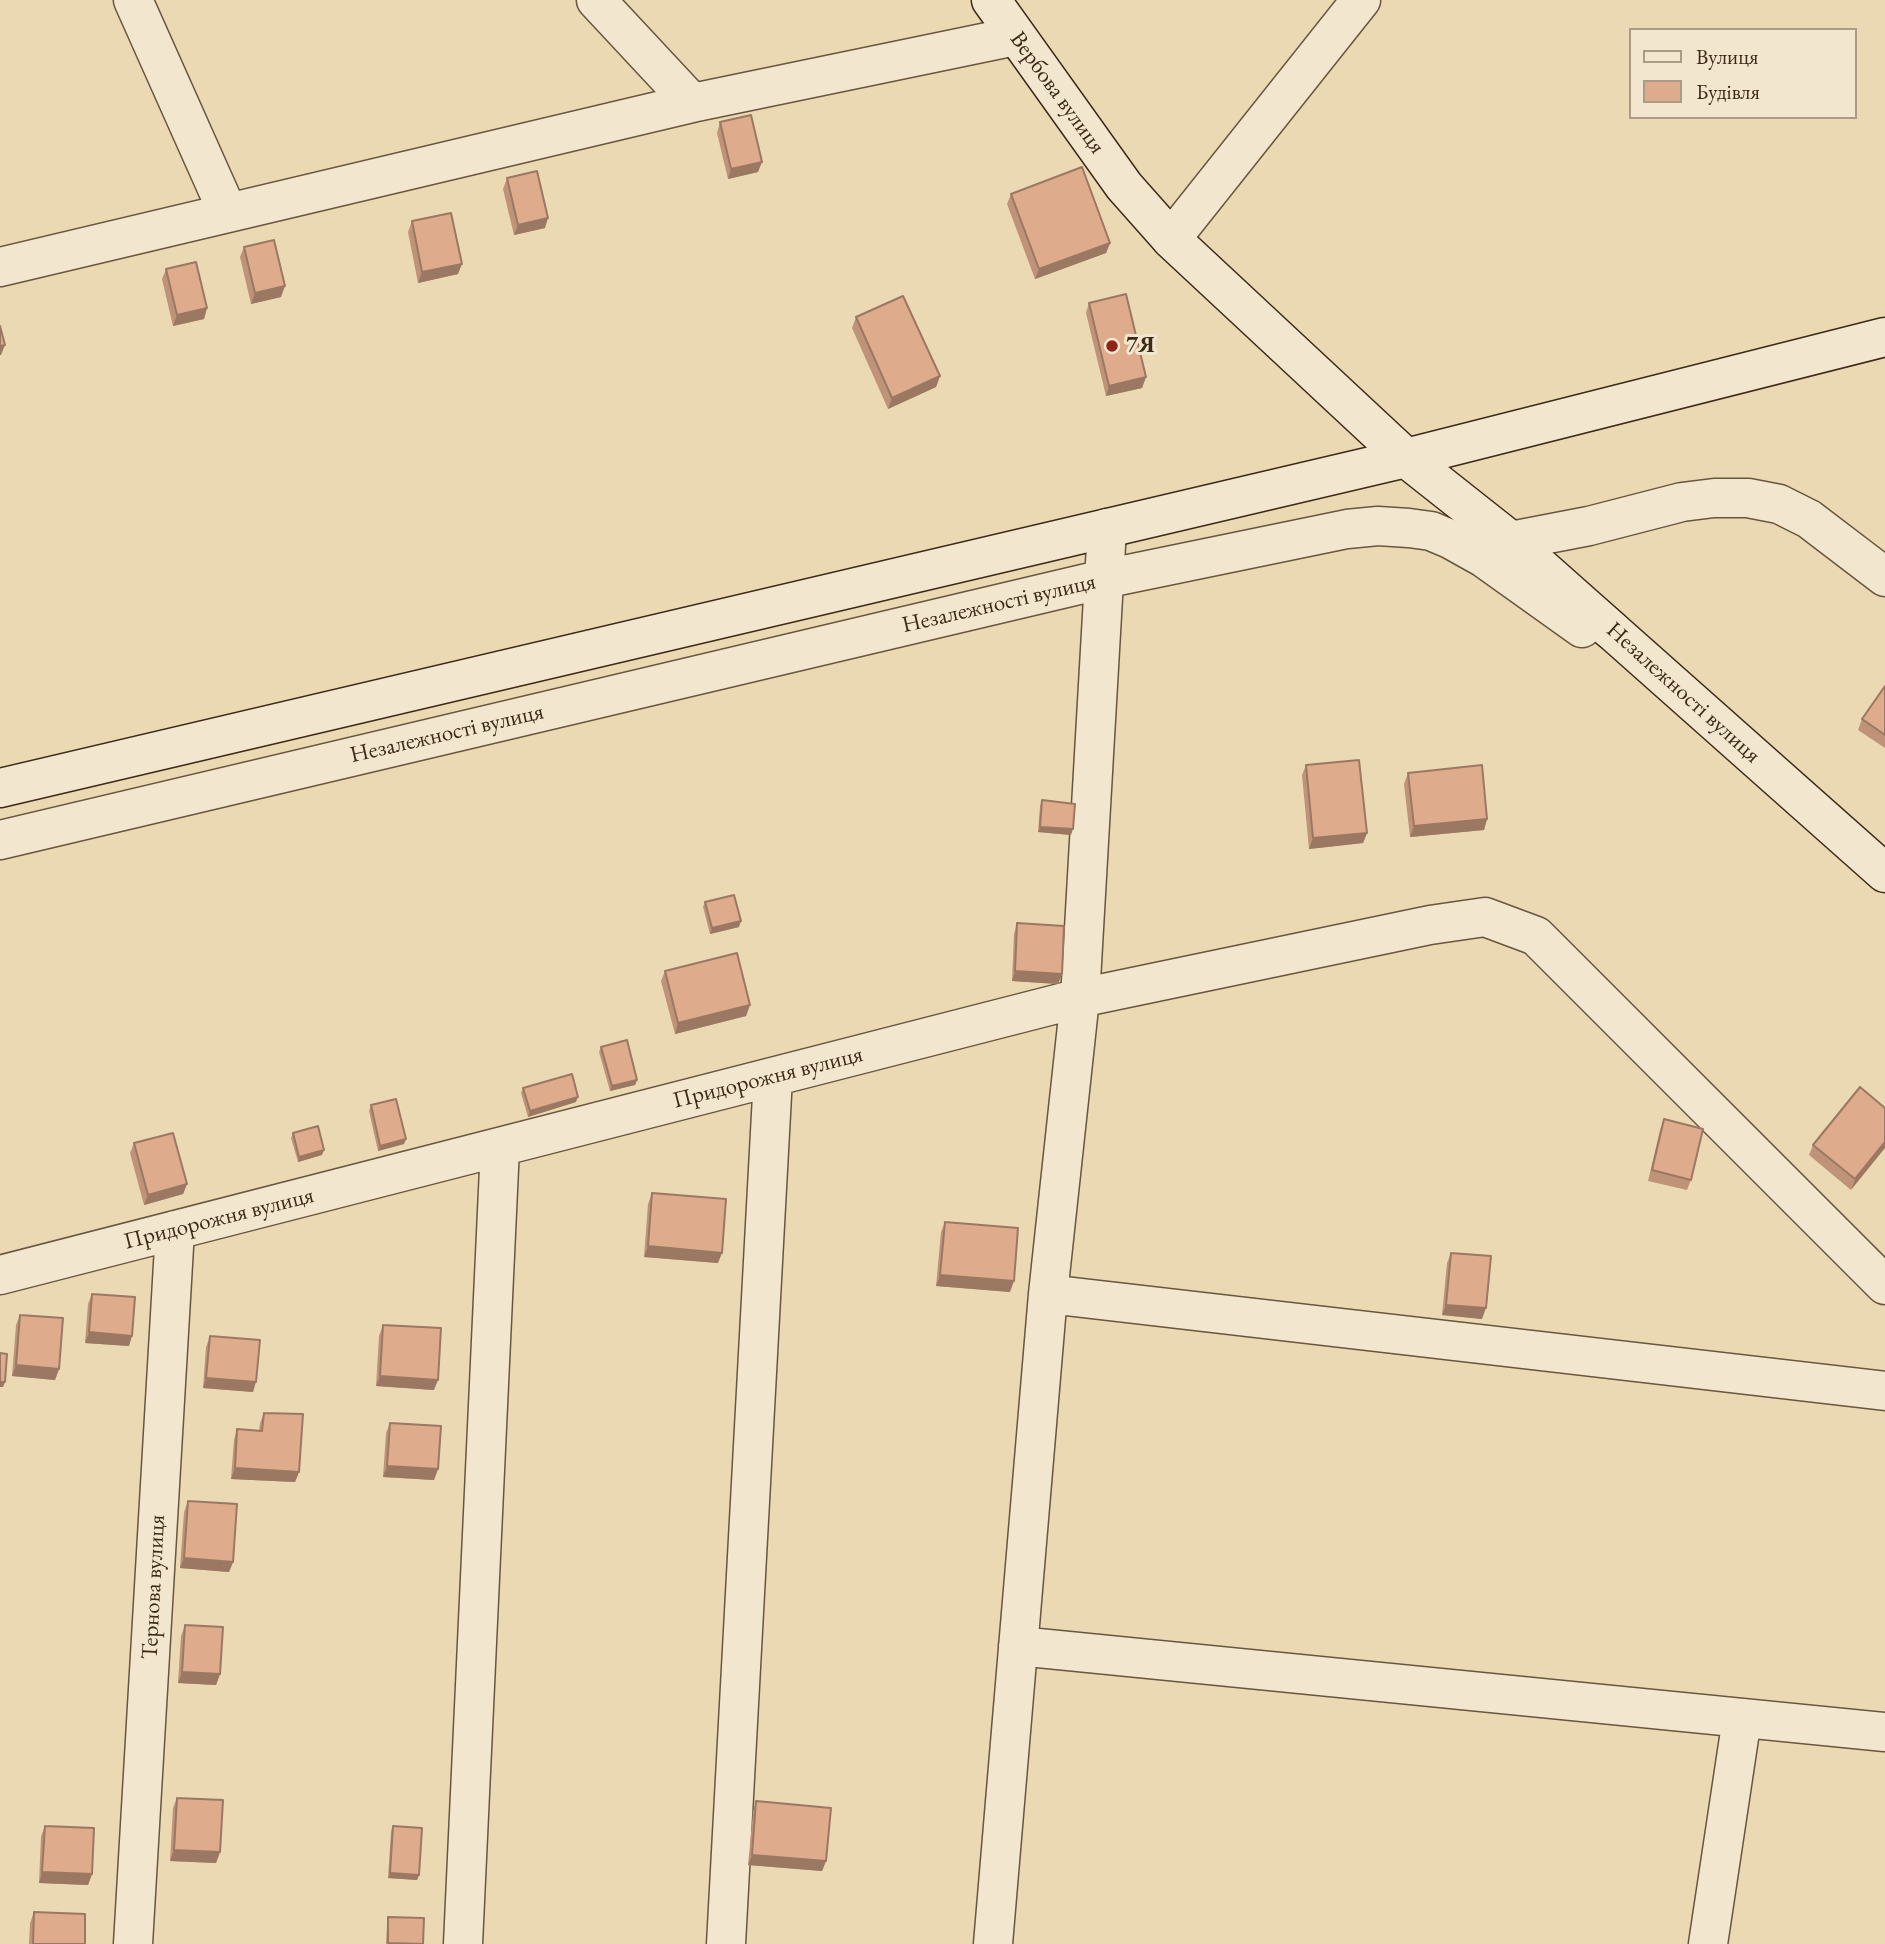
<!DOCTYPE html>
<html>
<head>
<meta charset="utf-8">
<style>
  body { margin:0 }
  #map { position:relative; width:1885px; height:1944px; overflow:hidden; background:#ebd9b4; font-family:"EB Garamond",serif }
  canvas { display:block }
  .legend { position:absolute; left:1629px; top:28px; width:228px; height:91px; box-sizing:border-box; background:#f2e6ce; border:2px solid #a99b85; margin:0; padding:9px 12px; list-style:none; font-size:21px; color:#3c2a18 }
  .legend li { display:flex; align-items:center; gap:14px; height:35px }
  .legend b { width:35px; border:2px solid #a99b85 }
</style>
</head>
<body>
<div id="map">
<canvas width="1885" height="1944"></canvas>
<ul class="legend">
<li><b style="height:9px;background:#f2e6ce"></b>Вулиця</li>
<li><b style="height:19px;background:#deab8c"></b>Будівля</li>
</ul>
</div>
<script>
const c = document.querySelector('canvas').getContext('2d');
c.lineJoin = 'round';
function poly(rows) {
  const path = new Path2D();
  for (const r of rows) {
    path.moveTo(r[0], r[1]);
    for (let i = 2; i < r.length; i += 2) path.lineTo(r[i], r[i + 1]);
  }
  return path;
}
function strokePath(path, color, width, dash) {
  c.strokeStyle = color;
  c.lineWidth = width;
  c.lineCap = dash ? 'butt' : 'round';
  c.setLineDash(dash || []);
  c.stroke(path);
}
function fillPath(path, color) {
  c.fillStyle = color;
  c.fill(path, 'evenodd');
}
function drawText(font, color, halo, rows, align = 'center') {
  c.font = font + ' "EB Garamond",serif';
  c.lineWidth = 6;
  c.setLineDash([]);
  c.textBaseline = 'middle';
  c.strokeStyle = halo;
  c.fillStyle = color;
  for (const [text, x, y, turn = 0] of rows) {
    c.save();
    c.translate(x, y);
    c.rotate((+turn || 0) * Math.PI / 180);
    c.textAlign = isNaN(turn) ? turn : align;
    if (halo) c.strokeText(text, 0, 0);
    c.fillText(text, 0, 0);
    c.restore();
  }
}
const street = poly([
  [133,0,228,213],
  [596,0,692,103],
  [1171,239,1361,0],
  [0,267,692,103,1016,36],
  [1511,541,1589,526,1682,502,1714,498,1748,498,1779,504,1809,519,1885,577],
  [0,840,1104,579,1347,529,1378,526,1409,528,1431,531,1450,539,1484,558,1582,628,1595,616,1611,630],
  [0,1275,1080,998,1107,528],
  [1048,1294,1885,1391],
  [1018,1646,1885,1732],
  [133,1944,175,1230],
  [463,1944,500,1147],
  [726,1944,773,1077],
  [993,1944,1048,1294,1080,998,1430,925,1485,917,1536,936,1885,1285],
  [1708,1944,1742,1718]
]);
const secondary = poly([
  [991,0,1124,186,1171,239,1406,458,1511,541,1885,873],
  [0,788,1406,458,1885,337]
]);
strokePath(street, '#68563f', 41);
strokePath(secondary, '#3c2a18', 41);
strokePath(street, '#f2e6ce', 38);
strokePath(secondary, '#f2e6ce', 38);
fillPath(poly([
  [720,122,758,172,728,179,717,133],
  [507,178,545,228,514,235,503,189],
  [1011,194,1110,243,1106,253,1035,279,1007,204],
  [412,221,458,274,418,283,408,232],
  [244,247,281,297,251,304,240,257],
  [166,269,207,308,204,319,173,326,162,279],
  [1089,303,1146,377,1142,388,1106,396,1086,313],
  [856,317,940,376,936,387,888,409,852,328],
  [1885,686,1885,748,1858,730,1862,719],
  [1306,765,1367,833,1363,843,1309,849,1302,775],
  [1408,773,1487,819,1484,830,1410,837,1404,784],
  [1042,800,1071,835,1038,832,1040,806],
  [705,902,739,927,710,934,703,907],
  [1017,923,1062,974,1058,984,1012,981,1014,934],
  [665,971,750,1005,746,1016,675,1034,661,981],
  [601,1047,637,1080,635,1085,610,1091,599,1052],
  [523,1088,576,1102,528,1117,521,1093],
  [371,1105,404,1144,378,1151,369,1111],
  [1885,1108,1851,1190,1809,1155,1813,1145],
  [1664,1119,1691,1180,1687,1190,1648,1181,1660,1130],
  [293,1133,322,1155,298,1162,291,1138],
  [134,1143,187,1184,183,1194,144,1205,130,1153],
  [652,1193,718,1263,644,1257,648,1204],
  [945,1222,1010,1292,936,1286,941,1232],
  [1451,1253,1482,1319,1442,1315,1447,1263],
  [92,1294,129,1346,85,1343,88,1304],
  [20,1315,59,1369,55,1380,12,1376,16,1325],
  [383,1325,434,1390,376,1386,379,1336],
  [210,1336,253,1392,203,1388,206,1347],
  [264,1413,299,1472,295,1482,231,1479,234,1440,237,1429,259,1431,260,1423],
  [390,1423,438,1469,434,1480,383,1477,386,1433],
  [188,1501,233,1562,229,1572,180,1568,184,1512],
  [185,1625,220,1674,216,1685,178,1683,181,1636],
  [177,1798,220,1852,216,1863,170,1861,173,1808],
  [756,1801,826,1861,822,1871,748,1865,753,1812],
  [45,1826,92,1874,88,1885,39,1883,41,1836],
  [393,1826,419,1875,417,1880,388,1878,391,1832],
  [34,1912,85,1944,29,1944,30,1923],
  [388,1917,423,1944,386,1944,387,1923]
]), '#bf9378');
fillPath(poly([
  [762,162,758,172,728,179,731,169],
  [548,218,545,228,514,235,518,225],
  [1110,243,1106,253,1035,279,1039,269],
  [462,264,458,274,418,283,422,272],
  [285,286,281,297,251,304,255,293],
  [207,308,204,319,173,326,177,315],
  [5,345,1,355,0,355,0,346],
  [940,376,936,387,888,409,892,398],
  [1146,377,1142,388,1106,396,1109,386],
  [1487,819,1484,830,1410,837,1414,826],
  [1040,827,1073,829,1071,835,1038,832],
  [1367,833,1363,843,1309,849,1313,838],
  [741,921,739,927,710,934,712,928],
  [1015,971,1062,974,1058,984,1012,981],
  [750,1005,746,1016,675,1034,678,1023],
  [637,1080,635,1085,610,1091,612,1086],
  [578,1097,576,1102,528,1117,530,1111],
  [406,1139,404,1144,378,1151,380,1146],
  [1885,1142,1885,1148,1851,1190,1855,1179],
  [324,1150,322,1155,298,1162,299,1157],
  [187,1184,183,1194,144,1205,148,1195],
  [648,1246,722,1253,718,1263,644,1257],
  [940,1275,1014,1281,1010,1292,936,1286],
  [1446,1305,1486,1308,1482,1319,1442,1315],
  [89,1332,132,1336,129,1346,85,1343],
  [16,1365,59,1369,55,1380,12,1376],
  [380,1376,438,1380,434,1390,376,1386],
  [206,1378,256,1382,253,1392,203,1388],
  [0,1382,5,1382,3,1387,0,1387],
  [387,1466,438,1469,434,1480,383,1477],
  [235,1468,299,1472,295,1482,231,1479],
  [184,1558,233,1562,229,1572,180,1568],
  [182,1672,220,1674,216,1685,178,1683],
  [174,1850,220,1852,216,1863,170,1861],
  [752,1855,826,1861,822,1871,748,1865],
  [42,1872,92,1874,88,1885,39,1883],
  [390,1873,419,1875,417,1880,388,1878]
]), '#9b7862');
const building = poly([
  [751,115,762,162,731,169,720,122,751,115],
  [1082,167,1110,243,1039,269,1011,194,1082,167],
  [537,171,548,218,518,225,507,178,537,171],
  [451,213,462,264,422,272,412,221,451,213],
  [274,240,285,286,255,293,244,247,274,240],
  [196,262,207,308,177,315,166,269,196,262],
  [1126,294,1146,377,1109,386,1089,303,1126,294],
  [903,296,940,376,892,398,856,317,903,296],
  [0,326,5,345,0,346,0,326],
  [1885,686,1885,735,1862,719,1885,686],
  [1359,760,1367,833,1313,838,1306,765,1359,760],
  [1482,765,1487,819,1414,826,1408,773,1482,765],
  [1042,800,1075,804,1073,829,1040,827,1042,800],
  [734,895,741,921,712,928,705,902,734,895],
  [1017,923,1064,926,1062,974,1015,971,1017,923],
  [737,953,750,1005,678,1023,665,971,737,953],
  [627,1040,637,1080,612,1086,601,1047,627,1040],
  [572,1074,578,1097,530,1111,523,1088,572,1074],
  [1860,1087,1885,1108,1885,1142,1855,1179,1813,1145,1860,1087],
  [396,1099,406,1139,380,1146,371,1105,396,1099],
  [1664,1119,1703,1129,1691,1180,1652,1170,1664,1119],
  [318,1126,324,1150,299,1157,293,1133,318,1126],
  [173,1133,187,1184,148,1195,134,1143,173,1133],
  [652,1193,726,1199,722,1253,648,1246,652,1193],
  [945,1222,1018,1228,1014,1281,940,1275,945,1222],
  [1451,1253,1491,1256,1486,1308,1446,1305,1451,1253],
  [92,1294,135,1297,132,1336,89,1332,92,1294],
  [20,1315,63,1318,59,1369,16,1365,20,1315],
  [383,1325,441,1328,438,1380,380,1376,383,1325],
  [210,1336,260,1340,256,1382,206,1378,210,1336],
  [0,1353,7,1354,5,1382,0,1382,0,1353],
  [264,1413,303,1414,299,1472,235,1468,237,1429,262,1431,264,1413],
  [390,1423,441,1426,438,1469,387,1466,390,1423],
  [188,1501,237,1504,233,1562,184,1558,188,1501],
  [185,1625,223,1627,220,1674,182,1672,185,1625],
  [177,1798,223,1800,220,1852,174,1850,177,1798],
  [756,1801,831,1808,826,1861,752,1855,756,1801],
  [45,1826,94,1828,92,1874,42,1872,45,1826],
  [393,1826,422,1828,419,1875,390,1873,393,1826],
  [34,1912,85,1914,85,1944,33,1944,34,1912],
  [388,1917,424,1918,423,1944,388,1943,388,1917]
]);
fillPath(building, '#deab8c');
strokePath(building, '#9b7862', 2);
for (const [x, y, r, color] of [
  [1112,346,7,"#8f2418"]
]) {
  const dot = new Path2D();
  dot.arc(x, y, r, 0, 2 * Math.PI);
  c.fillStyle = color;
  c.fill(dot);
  strokePath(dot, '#f2e6ce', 2.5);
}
drawText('23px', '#3c2a18', '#f2e6ce', [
  ["Вербова вулиця",1057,93,54],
  ["Незалежності вулиця",999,604,-13],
  ["Незалежності вулиця",1683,693,42],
  ["Незалежності вулиця",447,734,-13],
  ["Придорожня вулиця",768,1078,-14],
  ["Придорожня вулиця",219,1219,-14],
  ["Тернова вулиця",154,1587,-87]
]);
drawText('bold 23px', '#3c2a18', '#f2e6ce', [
  ["7Я",1126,346]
], 'left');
</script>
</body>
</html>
